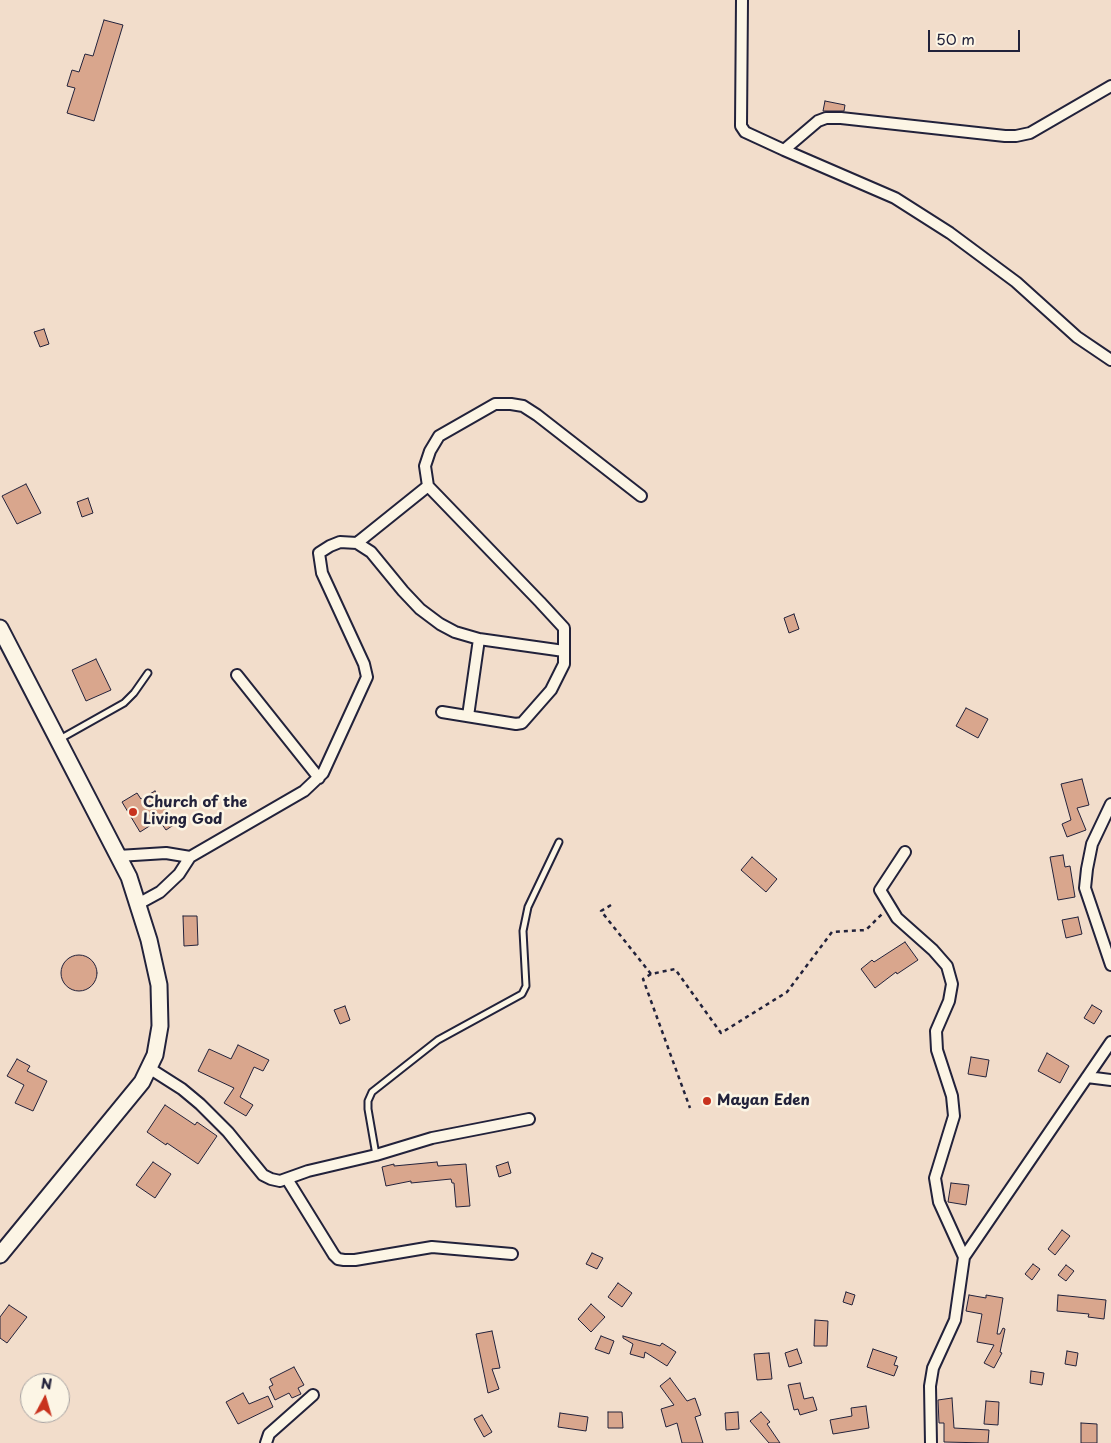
<!DOCTYPE html>
<html>
<head>
<meta charset="utf-8">
<style>
  body { margin:0 }
  #map { position:relative; width:1111px; height:1443px; overflow:hidden; background:#f2ddcb; font-family:"Playpen Sans",sans-serif }
  canvas { display:block }
  .north { position:absolute; left:20px; top:1373px; width:50px; height:50px; box-sizing:border-box; background:#fcf5e5; border:1px solid #a5a1a1; border-radius:50%; rotate:6deg; font-size:14px; font-weight:700; line-height:20px; text-align:center; color:#22223b }
  .north::after { content:''; display:block; margin:auto; width:18px; height:22px; background:#c8321e; clip-path:polygon(50% 0,100% 100%,50% 72%,0 100%) }
  .scale { position:absolute; left:928px; top:30px; width:92px; height:22px; box-sizing:border-box; border:2px solid #22223b; border-top:0; padding-left:6px; font-size:15px; line-height:18px; white-space:nowrap; color:#22223b; -webkit-text-stroke:4px #fcf5e5; paint-order:stroke }
</style>
</head>
<body>
<div id="map">
<canvas width="1111" height="1443"></canvas>
<div class="north">N</div>
<div class="scale">50 m</div>
</div>
<script>
const c = document.querySelector('canvas').getContext('2d');
c.lineJoin = 'round';
function fillPath(path, color) {
  c.fillStyle = color;
  c.fill(path, 'evenodd');
}
function poly(rows) {
  const path = new Path2D();
  for (const r of rows) {
    if (r.length === 3) {
      path.moveTo(r[0] + r[2], r[1]);
      path.arc(r[0], r[1], r[2], 0, 2 * Math.PI);
      continue;
    }
    path.moveTo(r[0], r[1]);
    for (let i = 2; i < r.length; i += 2) path.lineTo(r[i], r[i + 1]);
  }
  return path;
}
function strokePath(path, color, width, dash) {
  c.strokeStyle = color;
  c.lineWidth = width;
  c.lineCap = dash ? 'butt' : 'round';
  c.setLineDash(dash || []);
  c.stroke(path);
}
function drawText(font, color, halo, rows, align = 'center') {
  c.font = font + ' "Playpen Sans",sans-serif';
  c.lineWidth = 5;
  c.setLineDash([]);
  c.textBaseline = 'middle';
  c.strokeStyle = halo;
  c.fillStyle = color;
  for (const [text, x, y, turn = 0] of rows) {
    c.save();
    c.translate(x, y);
    c.rotate((+turn || 0) * Math.PI / 180);
    c.textAlign = isNaN(turn) ? turn : align;
    if (halo) c.strokeText(text, 0, 0);
    c.fillText(text, 0, 0);
    c.restore();
  }
}
const building = poly([
  [104,20,123,25,94,121,67,113,75,88,67,86,72,70,79,72,85,54,93,56,104,20],
  [825,101,845,105,844,111,823,111,825,101],
  [44,329,49,344,40,347,34,332,44,329],
  [26,484,41,513,17,524,2,496,26,484],
  [88,498,93,513,82,517,77,502,88,498],
  [794,614,799,629,789,633,784,618,794,614],
  [96,659,111,690,86,701,72,670,96,659],
  [966,708,988,719,978,738,956,726,966,708],
  [1082,779,1089,805,1077,808,1086,830,1067,837,1062,824,1071,820,1061,784,1082,779],
  [155,791,175,824,166,830,159,820,140,832,122,802,137,793,141,799,155,791],
  [1063,855,1065,867,1070,866,1075,897,1058,900,1050,857,1063,855],
  [752,857,777,879,766,892,741,870,752,857],
  [183,916,197,916,198,945,184,946,183,916],
  [1078,917,1082,934,1066,938,1062,920,1078,917],
  [905,942,918,960,897,974,896,972,875,988,861,969,872,960,874,962,905,942],
  [79,973,18],
  [1092,1005,1102,1011,1094,1024,1084,1018,1092,1005],
  [345,1006,350,1020,340,1024,334,1010,345,1006],
  [238,1045,269,1060,263,1071,254,1067,240,1097,253,1105,246,1116,224,1103,234,1088,198,1071,209,1049,231,1059,238,1045],
  [1047,1053,1069,1066,1060,1083,1038,1071,1047,1053],
  [971,1057,989,1060,986,1077,968,1074,971,1057],
  [17,1059,30,1066,27,1071,47,1081,33,1111,15,1103,24,1085,7,1076,17,1059],
  [165,1105,195,1125,197,1122,217,1136,198,1164,167,1143,166,1145,147,1132,165,1105],
  [153,1162,171,1174,155,1198,136,1185,153,1162],
  [437,1162,438,1166,466,1164,470,1206,456,1207,454,1183,452,1183,451,1179,411,1183,411,1181,386,1186,382,1167,394,1164,394,1166,437,1162],
  [508,1162,511,1173,499,1177,496,1166,508,1162],
  [951,1183,969,1185,966,1205,948,1202,951,1183],
  [1062,1230,1070,1236,1055,1255,1048,1249,1062,1230],
  [592,1253,603,1258,597,1269,586,1264,592,1253],
  [1033,1264,1040,1269,1032,1280,1025,1274,1033,1264],
  [1066,1265,1074,1271,1066,1281,1058,1275,1066,1265],
  [618,1283,632,1293,622,1307,608,1297,618,1283],
  [846,1292,855,1295,852,1305,843,1302,846,1292],
  [969,1295,986,1298,986,1295,1003,1298,997,1334,1000,1334,1003,1328,1005,1329,1000,1352,1002,1353,994,1368,984,1363,994,1345,977,1342,982,1314,966,1311,969,1295],
  [1058,1295,1106,1300,1104,1319,1088,1317,1089,1314,1057,1311,1058,1295],
  [591,1304,605,1317,591,1332,578,1319,591,1304],
  [9,1305,27,1317,7,1343,0,1338,0,1317,9,1305],
  [815,1320,828,1321,827,1346,814,1346,815,1320],
  [492,1331,500,1368,492,1369,499,1389,488,1393,476,1334,492,1331],
  [601,1336,614,1341,609,1354,595,1349,601,1336],
  [623,1336,660,1346,662,1343,676,1352,667,1366,645,1352,644,1358,630,1354,633,1344,623,1338,623,1336],
  [797,1349,802,1363,789,1367,785,1353,797,1349],
  [873,1349,897,1357,894,1365,898,1366,894,1376,867,1367,873,1349],
  [1067,1351,1078,1353,1076,1366,1065,1364,1067,1351],
  [769,1353,772,1379,757,1380,754,1354,769,1353],
  [294,1367,304,1385,298,1388,301,1394,292,1398,289,1393,275,1400,269,1387,273,1385,270,1379,294,1367],
  [1031,1371,1044,1373,1042,1385,1030,1383,1031,1371],
  [670,1378,687,1401,695,1398,701,1415,695,1417,703,1443,682,1443,677,1423,666,1427,661,1409,674,1405,660,1386,670,1378],
  [800,1383,804,1399,813,1397,817,1410,800,1415,798,1409,794,1410,788,1385,800,1383],
  [243,1393,249,1404,268,1396,273,1407,238,1424,226,1402,243,1393],
  [952,1398,954,1428,989,1430,988,1443,944,1442,944,1423,939,1423,938,1400,952,1398],
  [986,1401,999,1402,998,1425,984,1424,986,1401],
  [866,1406,869,1428,833,1434,830,1420,852,1416,851,1408,866,1406],
  [608,1412,622,1412,623,1428,608,1428,608,1412],
  [738,1412,739,1429,726,1430,725,1413,738,1412],
  [761,1412,770,1422,767,1424,780,1443,769,1443,750,1421,761,1412],
  [560,1413,588,1417,586,1431,558,1427,560,1413],
  [482,1415,492,1432,484,1437,474,1419,482,1415],
  [1081,1423,1097,1424,1097,1443,1081,1443,1081,1423]
]);
fillPath(building, '#d9a68d');
strokePath(building, '#22223b', 1);
const service = poly([
  [60,739,124,703,134,693,148,673],
  [376,1155,368,1109,368,1101,372,1092,438,1040,522,994,526,986,523,931,528,907,559,842]
]);
const minor = poly([
  [742,0,741,126,745,132,784,150,895,198,950,233,1016,282,1077,337,1111,360],
  [784,150,818,121,826,118,841,118,1005,136,1016,136,1030,133,1111,86],
  [357,543,428,486],
  [237,675,319,778],
  [442,712,516,724,522,723,551,690,564,664,564,628,540,602,428,486,425,466,430,451,439,436,495,404,511,404,523,406,537,415,641,496],
  [468,716,479,639],
  [1111,804,1092,844,1087,869,1085,888,1111,965],
  [905,852,880,890,897,918,933,950,947,966,952,984,949,1001,936,1031,937,1050,952,1096,954,1116,935,1178,939,1202,964,1257],
  [118,856,166,853,190,857],
  [138,904,160,892,179,874,190,857,304,791,323,773,367,677,364,664,322,573,319,553,330,546,340,542,357,543,371,552,403,591,420,609,440,624,455,632,479,639,564,651],
  [149,1068,182,1089,200,1104,228,1132,263,1175,271,1179,280,1181,308,1171,376,1155,432,1138,529,1119],
  [1087,1077,1111,1080],
  [287,1179,334,1255,338,1259,344,1260,355,1260,432,1247,512,1254],
  [266,1443,269,1434,313,1395],
  [931,1443,930,1386,933,1368,955,1320,964,1257,1111,1042]
]);
const primary = poly([
  [0,628,129,877,149,940,159,985,160,1026,155,1055,142,1082,0,1255]
]);
strokePath(service, '#22223b', 9);
strokePath(minor, '#22223b', 14);
strokePath(primary, '#22223b', 19);
strokePath(poly([
  [611,905,601,911,651,974,675,969,721,1033,787,992,832,932,866,930,882,914],
  [651,974,643,979,690,1108]
]), '#22223b', 2.5, [4, 4]);
strokePath(service, '#fcf5e5', 5);
strokePath(minor, '#fcf5e5', 10);
strokePath(primary, '#fcf5e5', 15);
for (const [x, y, r, color] of [
  [133,812,5,"#c8321e"],
  [707,1101,5,"#c8321e"]
]) {
  const dot = new Path2D();
  dot.arc(x, y, r, 0, 2 * Math.PI);
  c.fillStyle = color;
  c.fill(dot);
  strokePath(dot, '#fcf5e5', 2);
}
drawText('bold 15px', '#22223b', '#fcf5e5', [
  ["Church of the",143,803],
  ["Living God",143,820],
  ["Mayan Eden",717,1101]
], 'left');
</script>
</body>
</html>
